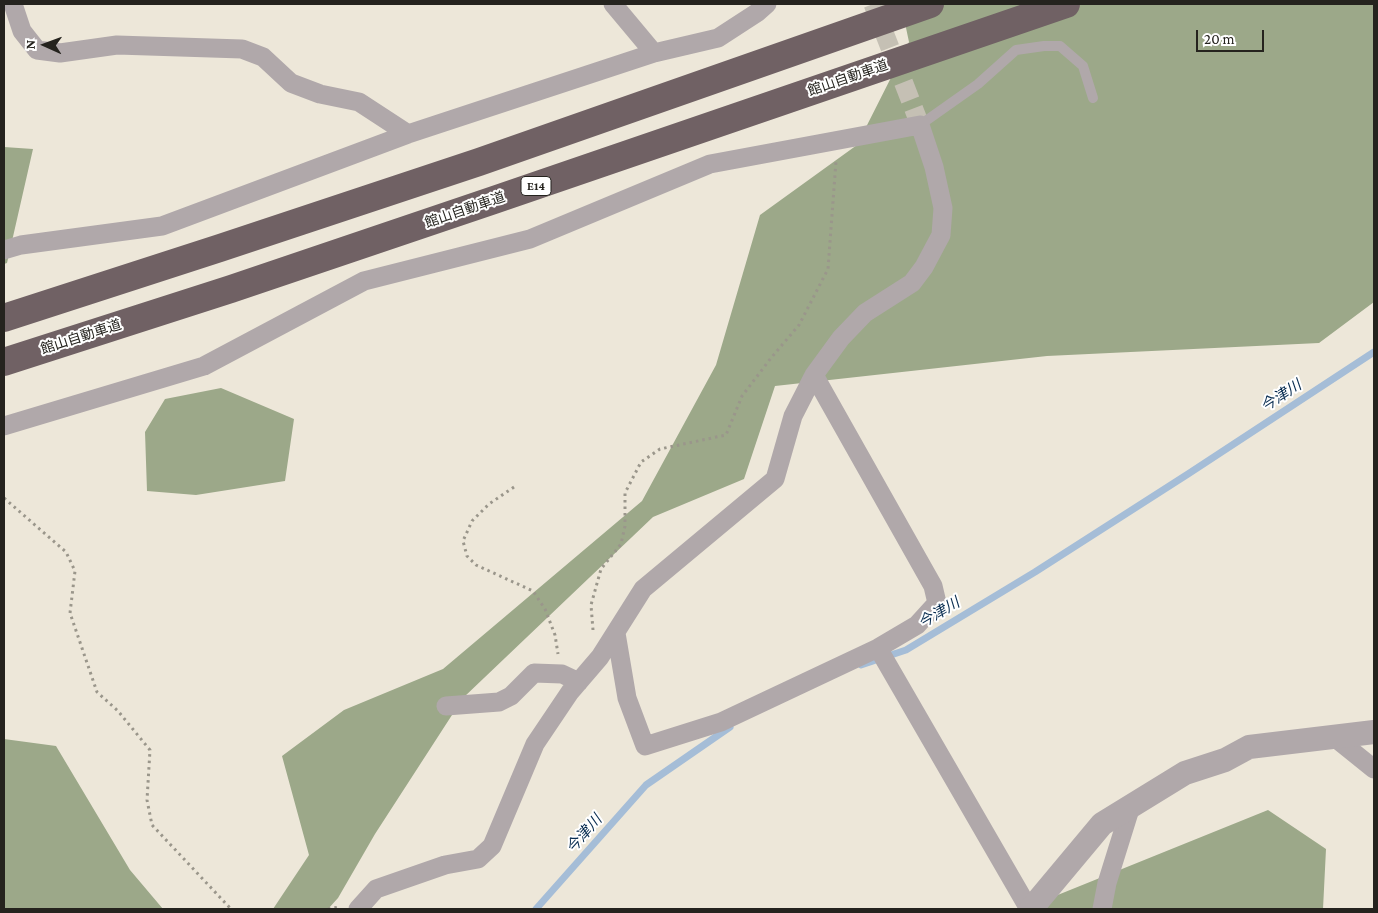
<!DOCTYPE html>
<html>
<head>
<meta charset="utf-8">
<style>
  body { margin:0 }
  #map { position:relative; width:1378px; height:913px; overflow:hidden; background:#ede7d9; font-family:"Crimson Pro",serif }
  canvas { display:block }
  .frame { position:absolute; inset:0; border:5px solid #25231e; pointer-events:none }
  .north { position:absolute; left:20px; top:20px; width:50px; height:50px; -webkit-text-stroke:4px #fff; paint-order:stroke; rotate:272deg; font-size:14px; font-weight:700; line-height:20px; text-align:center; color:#25231e }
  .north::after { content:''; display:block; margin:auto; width:18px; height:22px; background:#25231e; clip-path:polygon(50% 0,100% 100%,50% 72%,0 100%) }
  .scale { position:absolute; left:1196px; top:30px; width:68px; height:22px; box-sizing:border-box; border:2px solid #25231e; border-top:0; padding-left:6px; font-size:15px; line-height:18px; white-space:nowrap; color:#25231e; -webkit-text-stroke:4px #fff; paint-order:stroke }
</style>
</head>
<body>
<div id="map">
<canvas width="1378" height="913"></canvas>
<div class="frame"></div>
<div class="north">N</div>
<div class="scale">20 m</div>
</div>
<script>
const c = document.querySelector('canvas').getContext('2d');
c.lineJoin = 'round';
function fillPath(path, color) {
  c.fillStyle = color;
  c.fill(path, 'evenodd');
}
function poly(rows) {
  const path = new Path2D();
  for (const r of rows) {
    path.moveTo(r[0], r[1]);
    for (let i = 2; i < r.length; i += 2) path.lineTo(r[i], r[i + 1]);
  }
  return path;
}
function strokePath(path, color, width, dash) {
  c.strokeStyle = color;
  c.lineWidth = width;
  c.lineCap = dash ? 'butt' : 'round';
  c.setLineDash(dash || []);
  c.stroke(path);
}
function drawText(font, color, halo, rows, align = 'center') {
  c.font = font + ' "Crimson Pro","Noto Sans JP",serif';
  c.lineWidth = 4;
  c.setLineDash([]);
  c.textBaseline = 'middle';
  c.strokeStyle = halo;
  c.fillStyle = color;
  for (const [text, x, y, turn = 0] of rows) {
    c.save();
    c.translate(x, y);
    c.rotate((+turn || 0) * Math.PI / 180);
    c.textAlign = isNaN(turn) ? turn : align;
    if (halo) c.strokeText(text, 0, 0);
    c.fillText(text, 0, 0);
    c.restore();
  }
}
fillPath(poly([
  [901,4,1374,4,1374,302,1319,343,1047,356,775,386,744,479,653,517,463,698,375,834,338,898,328,909,273,909,309,855,282,756,344,710,443,669,642,501,716,365,760,215,857,145,909,42],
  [4,147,33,149,7,263,4,264],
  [221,388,294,419,285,481,196,495,147,491,145,432,165,399],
  [4,739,56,746,130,870,163,909,4,909],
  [1268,810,1326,849,1323,909,1023,909]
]), '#9ca889');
strokePath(poly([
  [861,665,906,650,1035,572,1188,474,1374,352],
  [536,909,646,785,730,727]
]), '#a5bdd7', 7);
strokePath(poly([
  [873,4,920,125]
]), '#c5c0b4', 19, [19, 9]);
strokePath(poly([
  [514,487,489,504,472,521,463,541,467,556,476,565,533,591,545,609,555,635,558,654],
  [4,498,66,552,75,571,70,613,97,692,118,711,150,750,147,800,152,825,231,909],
  [593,630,591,605,601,569,621,544,625,526,625,493,641,462,660,449,726,435,742,396,771,358,799,325,828,269,836,161],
  [328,909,339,907]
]), '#9a968b', 3, [2.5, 4]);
strokePath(poly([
  [920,125,978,84,1016,50,1044,46,1060,46,1083,66,1093,98]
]), '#b0a8aa', 10);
strokePath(poly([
  [13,4,22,31,37,50,60,53,117,45,242,49,263,57,291,83,320,94,359,102,408,134],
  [613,4,654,53],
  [4,250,21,245,162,226,408,134,654,53,718,38,758,12,767,4],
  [4,426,204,366,364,281,530,239,710,164,920,125,934,167,943,208,941,235,924,267,912,283,865,313,841,338,814,375,793,416,775,479,643,589,600,657,570,692,535,744,492,846,478,859,445,865,376,889,358,909],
  [616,633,627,698,645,746,721,722,878,648,917,625,937,603,933,586,814,375],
  [878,648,1029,909],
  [446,706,499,702,511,696,534,673,562,674,579,682],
  [1333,736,1374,769],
  [1102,909,1107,883,1131,806]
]), '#b0a8aa', 19);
strokePath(poly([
  [1031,909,1102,824,1185,773,1225,760,1249,747,1374,732]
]), '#b0a8aa', 24);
strokePath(poly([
  [4,318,220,248,479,162,930,4],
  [4,362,231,289,494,200,1066,4]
]), '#706164', 28);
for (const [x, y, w] of [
  [536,186,30]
]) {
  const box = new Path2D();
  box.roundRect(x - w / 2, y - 9.5, w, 19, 4);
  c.fillStyle = '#fff';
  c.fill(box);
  strokePath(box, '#25231e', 1);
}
drawText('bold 12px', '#25231e', null, [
  ["E14",536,186]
]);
drawText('14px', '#25231e', '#fff', [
  ["館山自動車道",848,78,-19],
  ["館山自動車道",465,210,-19],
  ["館山自動車道",81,337,-18]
]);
drawText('italic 15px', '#072b4f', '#fff', [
  ["今津川",1281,396,-33],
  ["今津川",939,613,-31],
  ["今津川",584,834,-49]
]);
</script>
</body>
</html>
